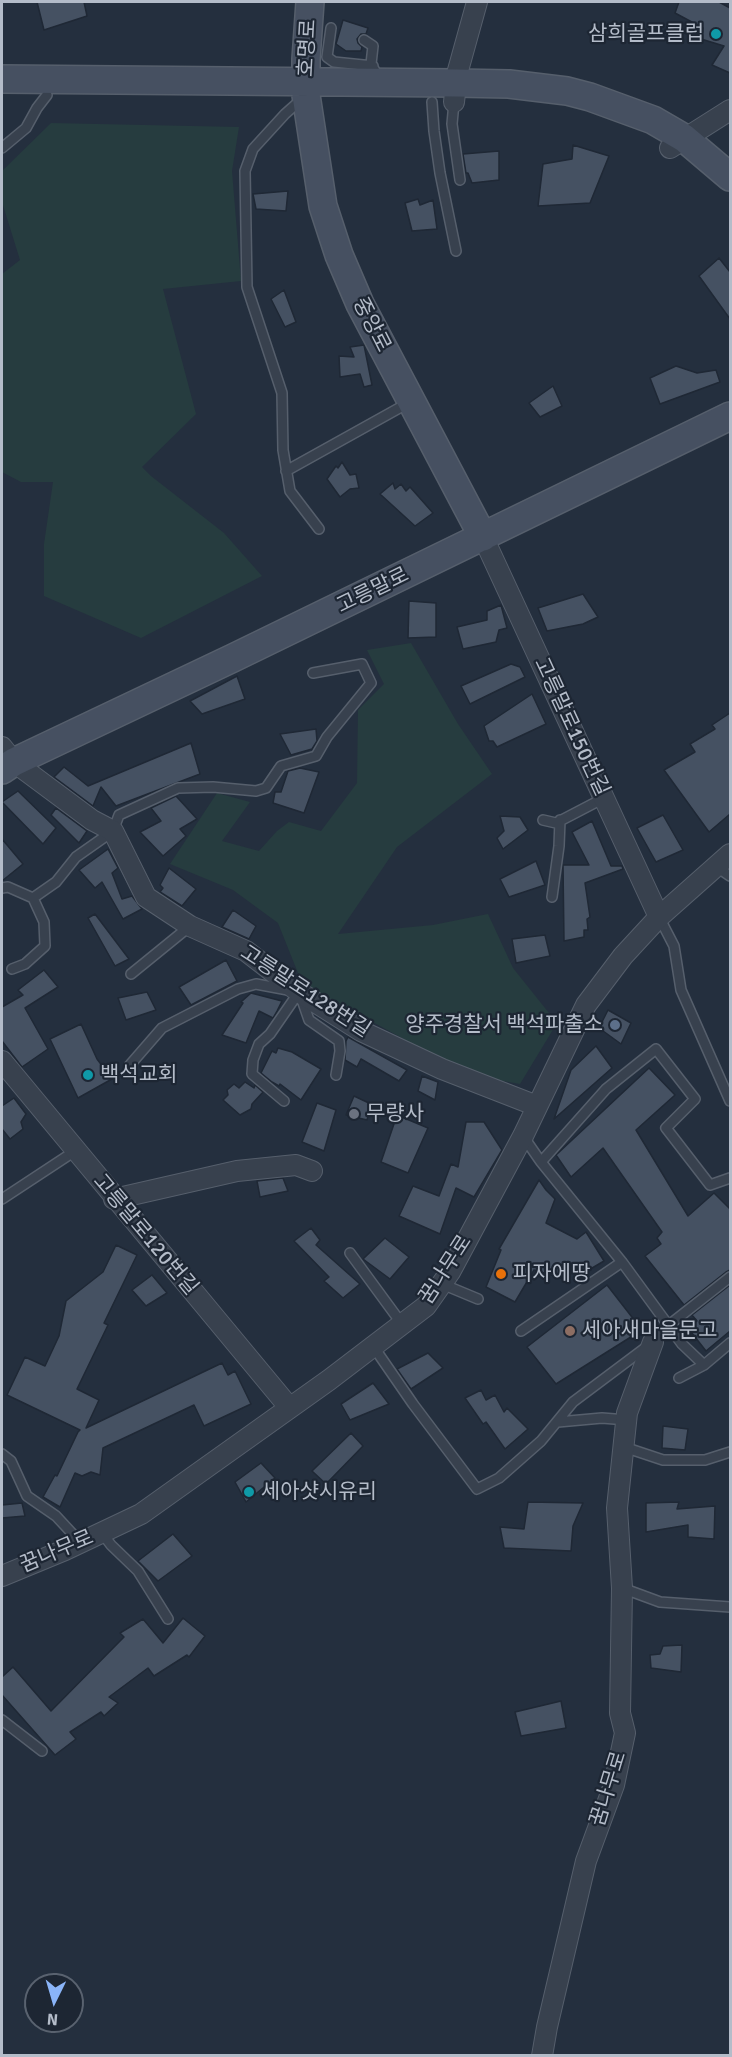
<!DOCTYPE html>
<html>
<head>
<meta charset="utf-8">
<style>
  body { margin:0 }
  #map { position:relative; width:732px; height:2057px; overflow:hidden; background:#242f3e; font-family:Signika,sans-serif }
  canvas { display:block }
  .frame { position:absolute; inset:0; border:3px solid #b4bcc9; pointer-events:none }
  .north { position:absolute; left:24px; top:1973px; width:60px; height:60px; box-sizing:border-box; background:#1d2633; border:2px solid #59626f; border-radius:50%; rotate:185deg; font-size:16px; font-weight:700; line-height:24px; text-align:center; color:#b4bcc9 }
  .north::after { content:''; display:block; margin:auto; width:21px; height:27px; background:#8ab4f8; clip-path:polygon(50% 0,100% 100%,50% 72%,0 100%) }
</style>
</head>
<body>
<div id="map">
<canvas width="732" height="2057"></canvas>
<div class="frame"></div>
<div class="north">N</div>
</div>
<script>
const c = document.querySelector('canvas').getContext('2d');
c.lineJoin = 'round';
function fillPath(path, color) {
  c.fillStyle = color;
  c.fill(path, 'evenodd');
}
function poly(rows) {
  const path = new Path2D();
  for (const r of rows) {
    path.moveTo(r[0], r[1]);
    for (let i = 2; i < r.length; i += 2) path.lineTo(r[i], r[i + 1]);
  }
  return path;
}
function strokePath(path, color, width, dash) {
  c.strokeStyle = color;
  c.lineWidth = width;
  c.lineCap = dash ? 'butt' : 'round';
  c.setLineDash(dash || []);
  c.stroke(path);
}
function drawText(font, color, halo, rows, align = 'center') {
  c.font = font + ' Signika,"Noto Sans KR",sans-serif';
  c.lineWidth = 4.5;
  c.setLineDash([]);
  c.textBaseline = 'middle';
  c.strokeStyle = halo;
  c.fillStyle = color;
  for (const [text, x, y, turn = 0] of rows) {
    c.save();
    c.translate(x, y);
    c.rotate((+turn || 0) * Math.PI / 180);
    c.textAlign = isNaN(turn) ? turn : align;
    if (halo) c.strokeText(text, 0, 0);
    c.fillText(text, 0, 0);
    c.restore();
  }
}
fillPath(poly([
  [51,123,239,127,232,171,241,281,163,289,196,414,142,467,151,476,224,533,262,576,141,638,44,596,44,544,53,482,21,482,2,472,2,274,20,260,2,202,2,171],
  [411,643,458,724,492,774,397,847,338,934,433,925,488,914,513,968,557,1023,520,1084,469,1075,302,983,278,923,233,890,170,864,217,793,250,802,222,841,259,851,277,831,289,822,321,831,357,783,358,710,384,684,367,650]
]), '#263c3f');
const building = poly([
  [37,2,84,2,87,16,44,30,37,2],
  [679,2,719,2,730,8,730,73,712,65,724,46,701,39,703,28,675,13,679,2],
  [343,20,368,28,366,34,361,34,357,39,358,43,362,47,361,51,346,51,336,44,343,20],
  [573,145,609,156,590,203,538,206,543,164,572,159,573,145],
  [499,151,499,180,472,183,468,173,466,173,463,154,499,151],
  [288,191,286,211,256,209,253,194,288,191],
  [418,199,420,205,433,200,437,229,412,231,405,203,418,199],
  [719,258,730,272,730,319,699,276,719,258],
  [284,290,296,322,285,327,271,299,284,290],
  [364,345,372,385,364,387,360,374,340,377,339,356,354,357,350,347,364,345],
  [676,366,697,373,716,370,720,382,660,404,650,378,676,366],
  [553,386,562,406,540,417,529,403,553,386],
  [342,462,350,475,356,474,359,488,350,489,340,497,327,479,336,466,338,468,342,462],
  [393,483,395,489,401,484,406,491,410,487,433,513,415,526,380,494,393,483],
  [583,594,598,617,583,624,547,631,538,608,583,594],
  [409,601,436,603,436,637,408,638,409,601],
  [501,605,507,628,499,630,496,642,463,649,457,627,487,620,487,611,501,605],
  [511,664,520,667,525,677,470,704,461,686,511,664],
  [237,676,245,699,202,714,190,701,237,676],
  [532,694,546,724,497,747,493,741,489,741,484,726,532,694],
  [730,713,730,814,709,832,664,770,695,752,690,744,715,729,712,725,730,713],
  [316,729,317,741,312,749,291,755,280,734,316,729],
  [191,743,200,774,116,806,101,787,93,806,54,777,64,767,88,786,191,743],
  [300,768,319,772,304,813,273,803,275,792,281,792,288,771,300,768],
  [18,791,56,828,43,844,2,802,18,791],
  [176,796,197,819,180,829,186,836,163,856,140,832,161,821,151,808,176,796],
  [56,808,87,831,79,843,51,815,56,808],
  [663,815,683,850,656,862,637,828,663,815],
  [500,816,520,817,528,830,503,849,497,838,504,831,500,816],
  [592,821,611,866,622,866,623,869,585,883,590,917,587,919,588,930,584,930,584,937,564,941,563,865,589,865,572,832,592,821],
  [2,839,23,864,2,881,2,839],
  [108,849,118,868,112,873,122,899,132,896,142,909,123,919,102,882,95,888,79,870,108,849],
  [536,861,545,885,509,897,500,879,536,861],
  [169,868,196,889,182,906,160,892,163,888,160,885,169,868],
  [233,910,256,926,249,939,222,927,233,910],
  [95,914,129,959,115,966,88,918,95,914],
  [545,935,550,956,516,963,512,939,545,935],
  [226,960,237,981,191,1005,179,987,226,960],
  [44,970,58,987,25,1008,48,1049,22,1067,2,1041,2,1007,23,995,18,990,44,970],
  [147,992,156,1010,126,1020,118,998,147,992],
  [251,993,282,1001,277,1011,273,1018,259,1011,246,1043,222,1035,243,1003,241,1002,251,993],
  [608,1010,631,1023,621,1044,599,1028,608,1010],
  [81,1024,97,1059,112,1079,78,1098,50,1039,81,1024],
  [348,1037,407,1070,399,1081,361,1059,357,1067,345,1060,346,1041,348,1037],
  [596,1046,612,1068,554,1119,571,1070,596,1046],
  [278,1048,292,1052,321,1069,301,1100,280,1084,279,1086,272,1082,261,1073,272,1051,276,1053,278,1048],
  [649,1068,675,1095,636,1130,688,1216,714,1193,730,1209,730,1270,726,1272,684,1305,645,1256,661,1244,657,1238,662,1232,603,1148,571,1177,556,1155,649,1068],
  [422,1076,438,1082,435,1100,418,1091,422,1076],
  [245,1082,254,1088,255,1085,263,1092,252,1104,251,1109,240,1115,223,1100,228,1095,227,1090,234,1084,239,1088,245,1082],
  [354,1096,371,1104,367,1120,346,1115,354,1096],
  [14,1098,26,1114,21,1122,23,1129,10,1139,2,1129,2,1106,14,1098],
  [317,1103,336,1110,324,1151,302,1142,317,1103],
  [397,1115,428,1128,408,1173,381,1162,397,1115],
  [466,1122,484,1122,502,1150,474,1197,456,1188,440,1234,399,1216,413,1186,439,1196,451,1164,458,1167,466,1122],
  [283,1178,288,1191,260,1197,257,1181,283,1178],
  [539,1180,546,1190,555,1199,546,1223,577,1239,586,1232,604,1261,582,1274,577,1266,561,1278,534,1270,515,1302,486,1287,501,1250,499,1249,539,1180],
  [311,1228,320,1240,316,1245,360,1284,343,1298,324,1281,329,1277,294,1241,311,1228],
  [385,1238,409,1257,390,1279,363,1259,385,1238],
  [116,1245,137,1255,104,1323,108,1325,77,1389,99,1400,86,1428,222,1363,228,1375,235,1371,251,1404,204,1426,194,1405,103,1448,100,1475,91,1472,82,1476,75,1473,60,1507,43,1497,55,1475,57,1476,78,1432,80,1430,7,1395,25,1357,45,1366,59,1336,66,1301,103,1272,116,1245],
  [152,1275,167,1293,146,1306,132,1290,152,1275],
  [607,1285,642,1330,556,1384,527,1347,607,1285],
  [730,1285,730,1331,706,1351,688,1328,697,1321,692,1315,730,1285],
  [428,1353,443,1368,411,1389,397,1369,428,1353],
  [373,1383,389,1404,350,1420,341,1404,373,1383],
  [481,1390,486,1400,495,1395,504,1412,507,1408,528,1429,505,1449,486,1422,483,1424,465,1398,481,1390],
  [663,1426,688,1429,685,1450,662,1448,663,1426],
  [351,1433,363,1446,326,1484,312,1471,351,1433],
  [261,1463,275,1478,246,1502,235,1482,261,1463],
  [528,1502,583,1503,573,1526,571,1551,504,1548,500,1527,524,1529,528,1502],
  [679,1502,677,1509,715,1506,714,1539,688,1537,688,1525,646,1532,646,1503,679,1502],
  [22,1503,25,1516,2,1518,2,1505,22,1503],
  [173,1534,192,1556,158,1581,138,1561,173,1534],
  [183,1618,205,1636,189,1657,187,1655,154,1676,148,1668,109,1697,118,1703,104,1716,101,1712,70,1732,76,1739,55,1755,2,1695,2,1677,13,1667,51,1711,124,1637,120,1633,143,1619,163,1643,183,1618],
  [682,1645,681,1672,651,1668,650,1655,660,1654,663,1646,682,1645],
  [561,1701,566,1728,521,1736,515,1712,561,1701]
]);
fillPath(building, '#455162');
strokePath(building, '#1f2835', 1.5);
const lane = poly([
  [331,28,327,57,334,62,373,66],
  [364,40,373,46,371,64,375,71],
  [303,98,285,114,253,149,245,171,247,287,282,393,283,450,290,491,319,529],
  [432,102,434,131,440,173,456,251],
  [454,102,452,124,460,180],
  [2,148,26,128,37,108,47,95],
  [286,471,410,402],
  [543,820,556,823,604,798],
  [717,867,730,876],
  [2,888,8,887,33,898],
  [552,897,559,846,560,820],
  [659,917,674,946,681,990,730,1101],
  [12,969,25,964,45,946,44,922,33,898,56,882,76,857,113,831,119,815,178,788,213,787,256,791,266,788,281,766,316,756,327,737,371,683,362,664,313,673],
  [131,974,190,926],
  [301,997,309,1020,339,1041,340,1051,336,1075],
  [129,1066,162,1028,238,989,256,984,288,990],
  [284,1101,252,1074,253,1060,259,1044,270,1034,299,992],
  [523,1136,541,1162,622,1262,682,1344,704,1365],
  [541,1162,606,1089,656,1049,695,1099,666,1128,710,1185,730,1178],
  [2,1199,75,1151],
  [350,1253,402,1324],
  [442,1284,478,1299],
  [521,1331,622,1262],
  [373,1346,413,1404,477,1489,499,1478,541,1441,573,1402,653,1342,669,1325,730,1277],
  [679,1378,704,1365,730,1343],
  [558,1422,602,1418,627,1420],
  [624,1447,663,1460,705,1460,730,1452],
  [2,1454,11,1461,27,1496,56,1516,81,1543],
  [102,1533,111,1545,138,1571,168,1619],
  [622,1588,660,1602,730,1607],
  [2,1720,42,1751]
]);
const street = poly([
  [454,102,457,74,477,2],
  [670,148,730,110],
  [483,537,659,917],
  [2,747,14,762,92,820,113,831,146,897,190,926,246,951,299,992,361,1031,442,1069,537,1106],
  [2,1061,289,1407],
  [114,1199,237,1171,296,1165,312,1171],
  [2,1576,65,1550,141,1514,329,1380,426,1306,450,1272,523,1136,586,1005,623,956,659,917,730,854],
  [542,2056,547,2027,586,1861,614,1785,625,1733,620,1713,622,1588,617,1508,627,1413,653,1342]
]);
const secondary = poly([
  [310,2,306,59,306,95,323,206,339,255,360,304,483,537],
  [2,79,456,83,509,84,567,91,590,97,653,120,684,138,730,177],
  [2,770,14,762,233,658,730,416]
]);
strokePath(lane, '#565f6c', 12);
strokePath(street, '#565f6c', 22);
strokePath(secondary, '#565f6c', 30);
strokePath(lane, '#38414e', 9);
strokePath(street, '#38414e', 20);
strokePath(secondary, '#465061', 27);
for (const [x, y, r, color] of [
  [716,34,6,"#0f9aa8"],
  [615,1025,6,"#5c6f8a"],
  [88,1075,6,"#0f9aa8"],
  [354,1114,6,"#6b7280"],
  [501,1274,6,"#e8710a"],
  [570,1331,6,"#8d6e63"],
  [249,1492,6,"#0f9aa8"]
]) {
  const dot = new Path2D();
  dot.arc(x, y, r, 0, 2 * Math.PI);
  c.fillStyle = color;
  c.fill(dot);
  strokePath(dot, '#1d2633', 2);
}
drawText('21px', '#b4bcc9', '#1d2633', [
  ["삼희골프클럽",704,34,"right"],
  ["양주경찰서 백석파출소",603,1025,"right"],
  ["백석교회",100,1075],
  ["무량사",366,1114],
  ["피자에땅",513,1274],
  ["세아새마을문고",582,1331],
  ["세아샷시유리",261,1492]
], 'left');
drawText('21px', '#b4bcc9', '#1d2633', [
  ["호명로",308,48,-87],
  ["중앙로",371,325,63],
  ["고릉말로",373,591,-26],
  ["고릉말로150번길",571,727,65],
  ["고릉말로128번길",305,992,33],
  ["고릉말로120번길",145,1235,50],
  ["꿈나무로",446,1270,-57],
  ["꿈나무로",57,1552,-23],
  ["꿈나무로",609,1789,-73]
]);
</script>
</body>
</html>
